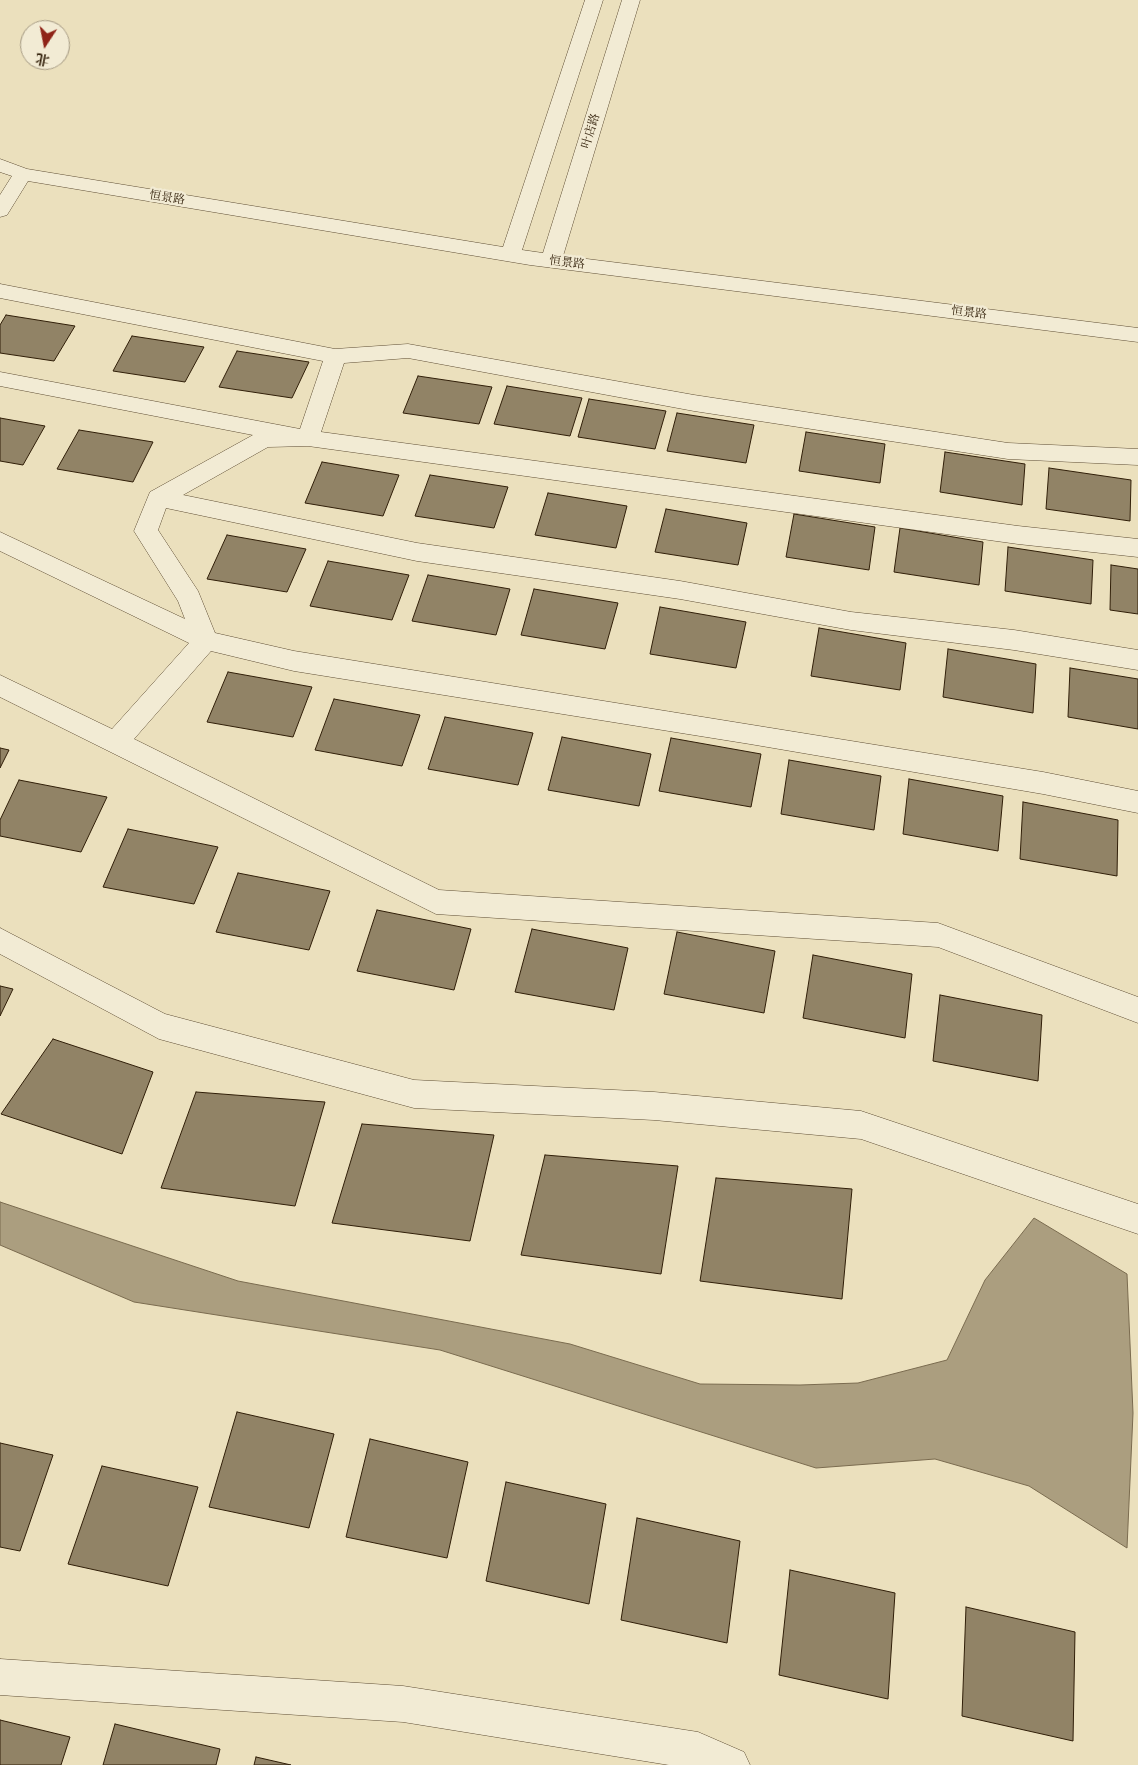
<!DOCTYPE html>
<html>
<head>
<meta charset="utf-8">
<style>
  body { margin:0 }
  #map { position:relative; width:1138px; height:1765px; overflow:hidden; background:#ebe0bd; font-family:"Old Standard TT","Noto Serif SC",serif }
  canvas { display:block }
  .north { position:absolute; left:20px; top:20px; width:50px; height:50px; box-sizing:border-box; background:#f2ebd4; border:1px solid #a49982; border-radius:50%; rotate:191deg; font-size:14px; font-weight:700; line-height:20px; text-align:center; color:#301e08 }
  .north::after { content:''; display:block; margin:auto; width:18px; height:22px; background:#8f2418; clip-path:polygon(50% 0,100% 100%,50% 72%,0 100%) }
</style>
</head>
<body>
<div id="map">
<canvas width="1138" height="1765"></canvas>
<div class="north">北</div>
</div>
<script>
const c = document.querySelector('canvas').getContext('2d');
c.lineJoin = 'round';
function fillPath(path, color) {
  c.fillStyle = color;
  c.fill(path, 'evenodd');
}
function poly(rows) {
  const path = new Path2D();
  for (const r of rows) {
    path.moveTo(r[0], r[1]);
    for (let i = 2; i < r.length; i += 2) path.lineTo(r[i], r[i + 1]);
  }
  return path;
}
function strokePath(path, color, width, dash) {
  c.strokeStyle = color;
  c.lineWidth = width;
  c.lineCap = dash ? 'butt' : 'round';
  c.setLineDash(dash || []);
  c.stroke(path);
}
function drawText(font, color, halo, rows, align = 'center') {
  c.font = font + ' "Old Standard TT","Noto Serif SC",serif';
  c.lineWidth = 4.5;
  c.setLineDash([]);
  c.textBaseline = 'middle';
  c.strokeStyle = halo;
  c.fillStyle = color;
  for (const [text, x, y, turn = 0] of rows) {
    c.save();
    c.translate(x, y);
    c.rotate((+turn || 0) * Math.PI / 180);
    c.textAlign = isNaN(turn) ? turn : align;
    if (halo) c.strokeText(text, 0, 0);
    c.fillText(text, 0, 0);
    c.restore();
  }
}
const water = poly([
  [0,1202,238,1281,570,1344,700,1384,800,1385,858,1383,947,1360,985,1280,1034,1218,1127,1274,1133,1413,1127,1548,1029,1486,935,1459,816,1468,440,1350,134,1302,0,1245,0,1202]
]);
fillPath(water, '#ab9e7f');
strokePath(water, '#7a6b4f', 1);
const building = poly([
  [6,315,75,326,54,361,0,353,0,325,6,315],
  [132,336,204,347,185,382,113,371,132,336],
  [237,351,309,362,292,398,219,387,237,351],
  [418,376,492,387,479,424,403,413,418,376],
  [507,386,582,398,570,436,494,424,507,386],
  [589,399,666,411,655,449,578,437,589,399],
  [677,413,754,425,746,463,667,451,677,413],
  [0,418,45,426,23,465,0,461,0,418],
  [79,430,153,442,133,482,57,469,79,430],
  [806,432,885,444,880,483,799,471,806,432],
  [945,452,1025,464,1022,505,940,492,945,452],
  [322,462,399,475,383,516,305,503,322,462],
  [1049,468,1131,480,1130,521,1046,509,1049,468],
  [430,475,508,487,494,528,415,516,430,475],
  [548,493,627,506,616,548,535,535,548,493],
  [666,509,747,523,738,565,655,552,666,509],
  [794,514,875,527,869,570,786,557,794,514],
  [900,528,983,542,979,585,894,572,900,528],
  [227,535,306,549,287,592,207,579,227,535],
  [1008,547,1093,560,1091,604,1005,591,1008,547],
  [328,561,409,575,392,620,310,606,328,561],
  [1111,565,1138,569,1138,614,1110,610,1111,565],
  [428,575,510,589,496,635,412,621,428,575],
  [534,589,618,603,605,649,521,635,534,589],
  [660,607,746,622,736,668,650,654,660,607],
  [819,628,906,643,900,690,811,676,819,628],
  [948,649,1036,664,1033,713,943,697,948,649],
  [1070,668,1138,679,1138,729,1068,717,1070,668],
  [228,672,312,687,293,737,207,722,228,672],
  [334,699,420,715,402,766,315,750,334,699],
  [445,717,533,733,518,785,428,769,445,717],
  [562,737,651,754,639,806,548,790,562,737],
  [671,738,761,754,751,807,659,791,671,738],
  [0,748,9,750,0,768,0,748],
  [789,760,881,776,874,830,781,814,789,760],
  [909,779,1003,796,998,851,903,834,909,779],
  [19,780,107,797,81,852,0,836,0,820,19,780],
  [1023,802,1118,820,1117,876,1020,859,1023,802],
  [128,829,218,847,194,904,103,887,128,829],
  [238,873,330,891,309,950,216,932,238,873],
  [377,910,471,929,454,990,357,971,377,910],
  [532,929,628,948,614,1010,515,992,532,929],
  [677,932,775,951,764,1013,664,994,677,932],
  [813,955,912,974,905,1038,803,1018,813,955],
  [0,986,13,989,0,1016,0,986],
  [940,995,1042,1015,1038,1081,933,1061,940,995],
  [53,1039,153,1072,122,1154,1,1114,53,1039],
  [196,1092,325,1102,295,1206,161,1188,196,1092],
  [362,1124,494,1135,470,1241,332,1223,362,1124],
  [545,1155,678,1166,661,1274,521,1255,545,1155],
  [716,1178,852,1189,842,1299,700,1281,716,1178],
  [237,1412,334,1434,309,1528,209,1507,237,1412],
  [370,1439,468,1462,447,1558,346,1537,370,1439],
  [0,1443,53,1455,20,1551,0,1547,0,1443],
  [102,1466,198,1487,168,1586,68,1564,102,1466],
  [506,1482,606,1504,589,1604,486,1581,506,1482],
  [637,1518,740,1541,727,1643,621,1620,637,1518],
  [790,1570,895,1593,888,1699,779,1675,790,1570],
  [966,1607,1075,1632,1073,1741,962,1716,966,1607],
  [0,1720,70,1737,61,1765,0,1765,0,1720],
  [115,1724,220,1749,216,1765,103,1765,115,1724],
  [256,1757,291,1765,254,1765,256,1757]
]);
fillPath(building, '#918366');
strokePath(building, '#301e08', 1);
const minor = poly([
  [585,0,603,0,522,250,543,253,622,0,640,0,563,256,1138,328,1138,342,530,265,28,181,7,215,0,217,0,195,12,176,0,172,0,159,27,169,503,247,585,0],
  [0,284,335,349,408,344,694,395,1008,443,1138,449,1138,465,1008,459,694,411,408,358,344,363,321,432,1018,526,1138,539,1138,557,1018,544,308,446,268,447,183,495,417,543,680,581,851,612,1014,630,1138,650,1138,670,1014,650,851,630,680,599,417,561,166,508,158,530,198,591,215,633,294,651,1043,772,1138,791,1138,813,1043,794,750,744,294,671,211,651,134,739,439,890,938,923,1138,997,1138,1023,938,947,436,914,0,697,0,675,112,729,189,643,0,551,0,532,185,619,178,601,134,531,150,492,253,435,0,386,0,372,300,429,323,361,0,298,0,284],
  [0,928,165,1014,414,1080,654,1092,861,1111,1138,1204,1138,1234,861,1139,654,1120,414,1108,159,1039,0,954,0,928],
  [0,1659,403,1686,698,1732,744,1752,750,1765,669,1765,403,1722,0,1695,0,1659]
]);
strokePath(minor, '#5f4e35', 1);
fillPath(minor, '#f2ebd4');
drawText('12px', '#301e08', '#f2ebd4', [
  ["叶店路",591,131,-73],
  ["恒景路",167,198,9],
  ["恒景路",567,263,7],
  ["恒景路",969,313,7]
]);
</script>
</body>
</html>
